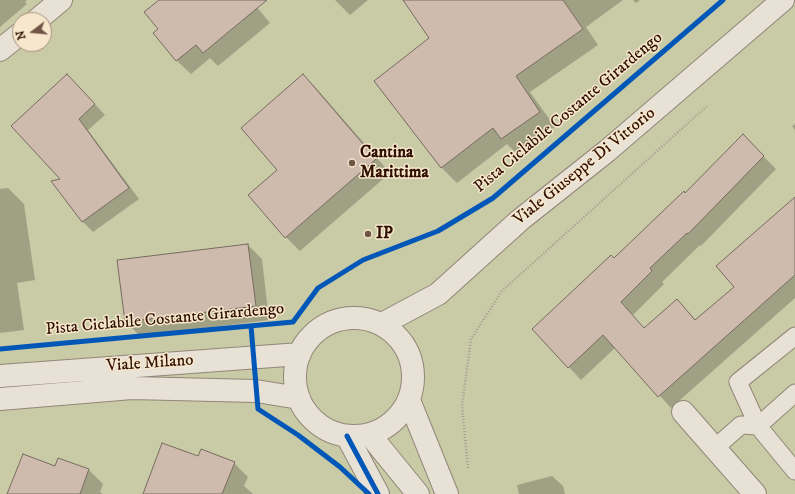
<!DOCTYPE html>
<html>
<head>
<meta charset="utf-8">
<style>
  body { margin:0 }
  #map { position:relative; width:795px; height:494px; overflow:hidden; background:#e3d6c0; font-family:"IM FELL DW Pica",serif }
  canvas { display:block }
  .north { position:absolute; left:12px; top:12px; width:40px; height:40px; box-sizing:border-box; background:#f7e7cc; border:1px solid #a7917c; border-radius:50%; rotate:254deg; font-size:11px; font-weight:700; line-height:16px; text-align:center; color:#300f03 }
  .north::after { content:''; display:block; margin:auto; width:14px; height:18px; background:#6f5545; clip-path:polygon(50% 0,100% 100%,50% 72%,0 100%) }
</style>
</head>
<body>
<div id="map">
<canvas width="795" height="494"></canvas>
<div class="north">N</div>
</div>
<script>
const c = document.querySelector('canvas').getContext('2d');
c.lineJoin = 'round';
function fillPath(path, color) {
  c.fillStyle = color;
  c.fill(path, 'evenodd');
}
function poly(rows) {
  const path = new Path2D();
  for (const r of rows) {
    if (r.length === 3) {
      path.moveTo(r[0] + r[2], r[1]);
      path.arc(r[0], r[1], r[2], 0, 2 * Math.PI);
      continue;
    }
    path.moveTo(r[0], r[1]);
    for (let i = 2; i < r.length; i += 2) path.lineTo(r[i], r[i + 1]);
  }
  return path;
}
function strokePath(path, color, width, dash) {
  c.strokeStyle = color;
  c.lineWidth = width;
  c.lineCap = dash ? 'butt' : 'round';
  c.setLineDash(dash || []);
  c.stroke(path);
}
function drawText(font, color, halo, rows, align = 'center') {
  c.font = font + ' "IM FELL DW Pica",serif';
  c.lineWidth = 3;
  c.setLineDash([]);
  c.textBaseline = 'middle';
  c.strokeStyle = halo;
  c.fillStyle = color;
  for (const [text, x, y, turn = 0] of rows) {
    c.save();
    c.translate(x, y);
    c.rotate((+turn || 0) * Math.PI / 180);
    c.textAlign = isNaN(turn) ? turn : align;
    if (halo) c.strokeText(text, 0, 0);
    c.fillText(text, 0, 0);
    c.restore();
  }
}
fillPath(poly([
  [0,0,795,0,795,494,0,494],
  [20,20,44,20,44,44,20,44]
]), '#c9caa6');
fillPath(poly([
  [0,0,27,0,25,2,27,4,0,27],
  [161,0,251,0,270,23,218,66,210,58,191,74,177,61,154,33,159,29],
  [335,0,368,0,350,15],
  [411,0,623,0,586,27,598,45,530,92,555,127,517,154,507,144,457,183,442,168,375,82,431,38],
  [633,0,640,0,636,3],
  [303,75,317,89,390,173,300,251,286,237,279,170],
  [78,86,105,115,88,130,139,199,93,232,83,222,53,181,62,180],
  [795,124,795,130,792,126],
  [743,136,776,169,701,246,700,245,662,282,664,284,632,316,645,329,677,300,696,320,735,287,795,219,795,298,671,408,616,347,581,380,569,367,614,259,685,194],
  [8,188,24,204,35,280,17,283,24,330,0,333,0,189],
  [248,245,262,259,269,320,140,336,126,322],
  [59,459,89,470,103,484,100,492,103,494,8,494,55,467],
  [234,463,248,477,244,486,253,494,144,494],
  [552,476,563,486,565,494,519,494,517,485]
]), '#0003');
const building = poly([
  [159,0,267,0,203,53,196,45,176,61,153,33,158,29,144,12,159,0],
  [403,0,563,0,583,29,516,76,540,112,501,139,493,128,441,168,374,81,429,38,403,0],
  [67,74,95,104,79,119,129,188,82,222,51,181,60,179,11,126,67,74],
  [303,74,376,159,285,238,248,195,277,170,241,128,303,74],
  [743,134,764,156,688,234,687,233,650,268,652,271,621,302,644,328,677,299,695,320,734,287,716,266,795,197,795,275,658,397,603,335,568,368,532,329,611,255,614,258,684,191,685,193,743,134],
  [248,244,256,306,125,322,117,260,248,244],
  [162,443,198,456,201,449,235,462,222,494,143,494,162,443],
  [23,454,55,466,58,458,89,469,80,494,7,494,23,454]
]);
fillPath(building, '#cebbad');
strokePath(building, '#786c60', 1);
const service = poly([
  [795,336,738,382,758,426,795,471],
  [716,447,741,425,758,426,795,393]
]);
const minor = poly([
  [37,20,61,0],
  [0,50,20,34],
  [683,412,755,494],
  [347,436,378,494]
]);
const tertiary = poly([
  [354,377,59],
  [382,324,438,294,520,220,607,151,783,0],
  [0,376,300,354],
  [0,399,132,388,256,391,299,398],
  [409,400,447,494],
  [370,435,418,494]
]);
strokePath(service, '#928678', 19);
strokePath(minor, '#928678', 24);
strokePath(tertiary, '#928678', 24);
strokePath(poly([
  [468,468,462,406,471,339,502,291,708,105]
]), '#a49b92', 2.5, [1, 2]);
strokePath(service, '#e8e1d6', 17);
strokePath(minor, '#e8e1d6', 22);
strokePath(tertiary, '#e8e1d6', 22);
strokePath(poly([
  [251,326,258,409,298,435,340,467,369,494],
  [0,349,293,322,318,288,363,260,438,231,493,198,723,0],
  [347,436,378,494]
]), '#0057b8', 5);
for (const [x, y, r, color] of [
  [352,163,4,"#6f5545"],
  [368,234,4,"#6f5545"]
]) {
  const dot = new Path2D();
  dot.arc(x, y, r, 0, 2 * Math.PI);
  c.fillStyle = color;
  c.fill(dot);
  strokePath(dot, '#f7e7cc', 1.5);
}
drawText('17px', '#300f03', '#f7e7cc', [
  ["Pista Ciclabile Costante Girardengo",569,113,-40],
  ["Viale Giuseppe Di Vittorio",585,167,-39],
  ["Pista Ciclabile Costante Girardengo",165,320,-5],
  ["Viale Milano",150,364,-4]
]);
drawText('bold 17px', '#300f03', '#f7e7cc', [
  ["Cantina",360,153],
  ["Marittima",360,173],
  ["IP",376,234]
], 'left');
</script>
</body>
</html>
